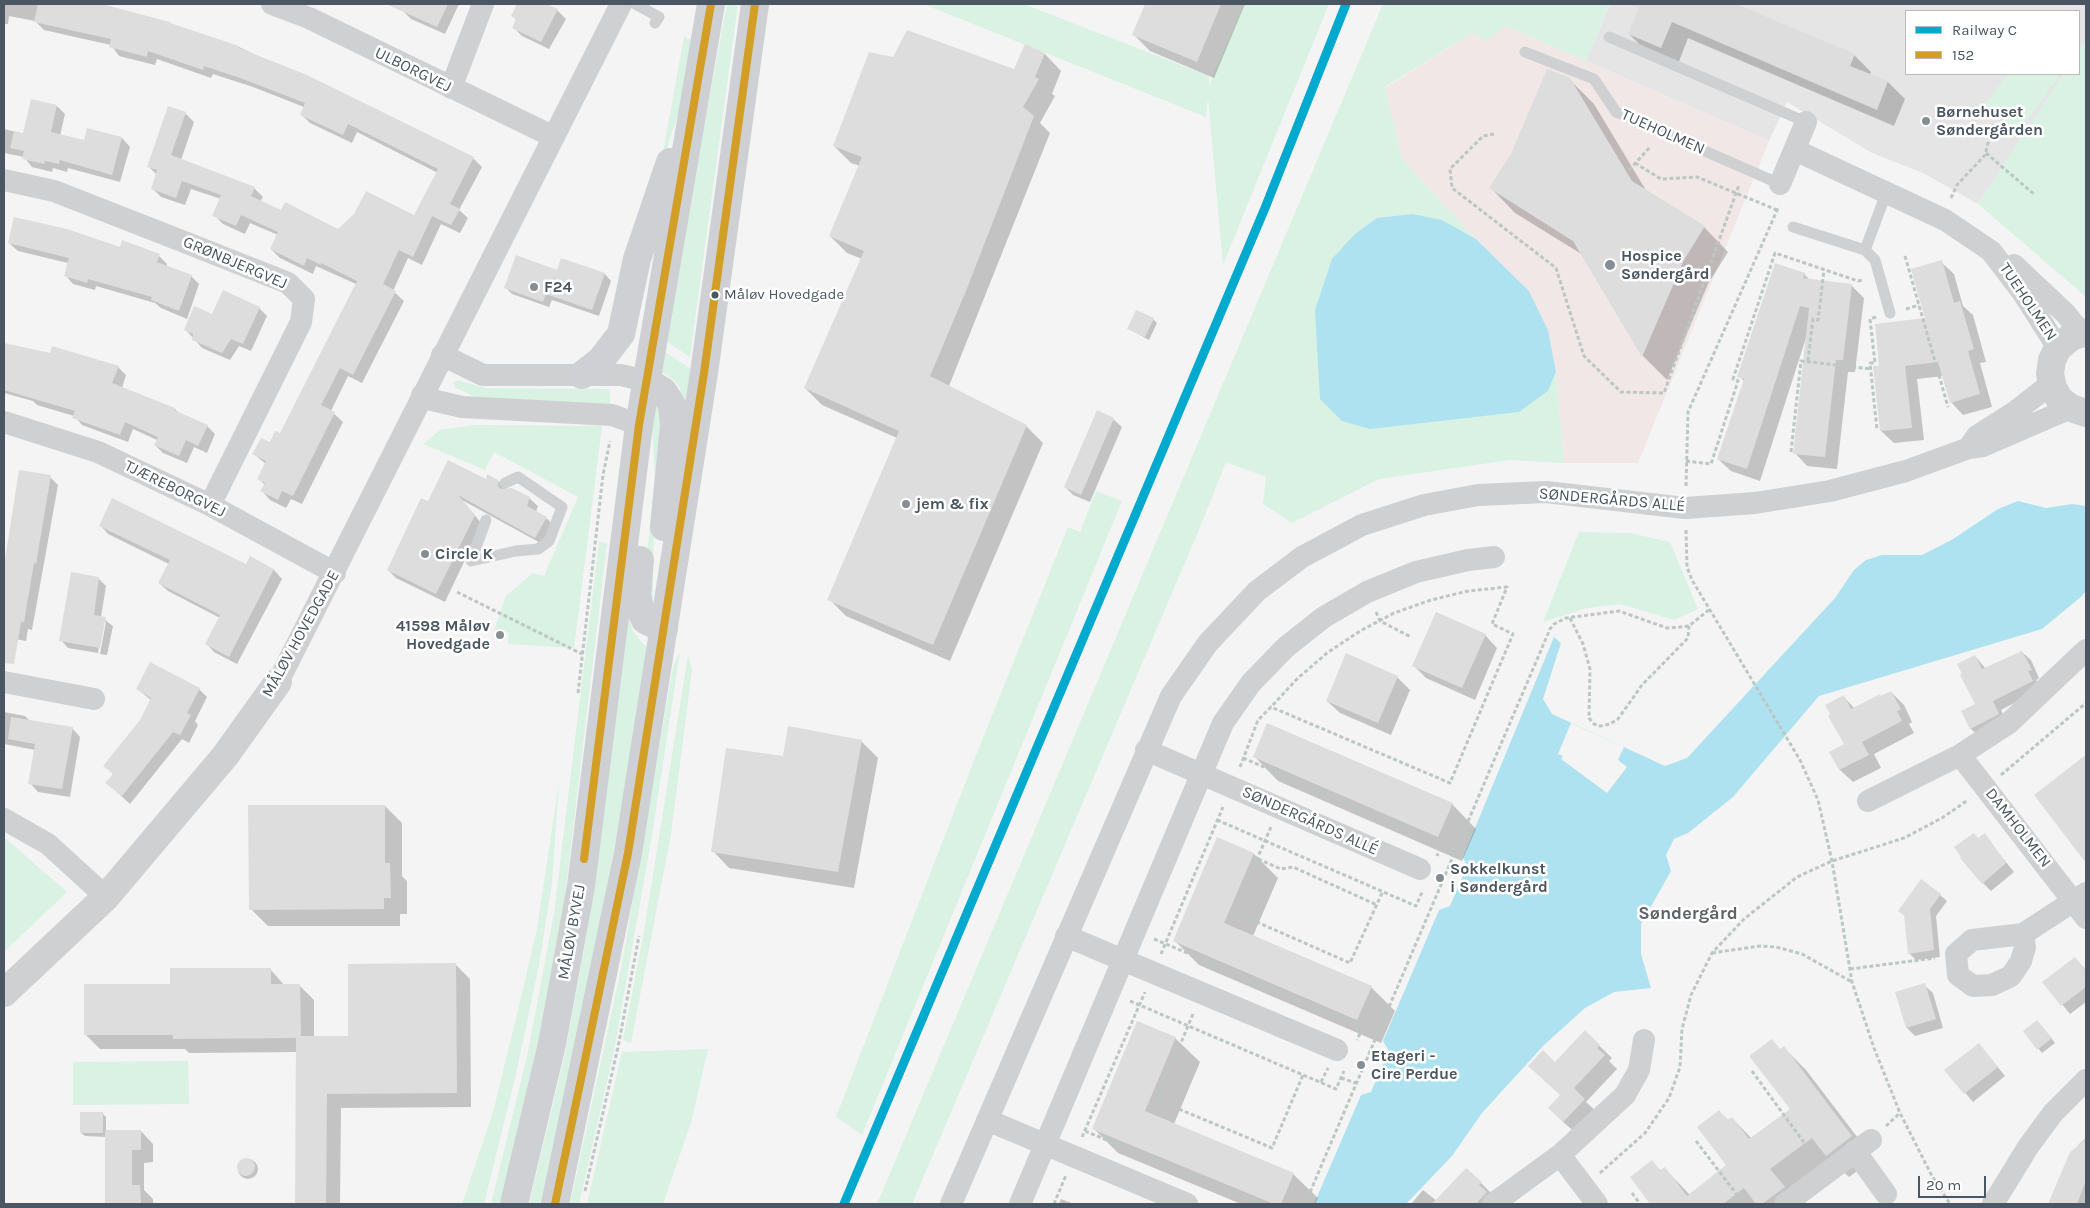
<!DOCTYPE html>
<html>
<head>
<meta charset="utf-8">
<style>
  body { margin:0 }
  #map { position:relative; width:2090px; height:1208px; overflow:hidden; background:#f4f4f4; font-family:Karla,sans-serif }
  canvas { display:block }
  .frame { position:absolute; inset:0; border:5px solid #4a5661; pointer-events:none }
  .legend { position:absolute; left:1905px; top:10px; width:175px; height:65px; box-sizing:border-box; background:#fff; border:1px solid #b7bbc0; margin:0; padding:6px 9px; list-style:none; font-size:15px; color:#4a5661 }
  .legend li { display:flex; align-items:center; gap:10px; height:25px }
  .legend b { width:25px; border:1px solid #b7bbc0 }
  .scale { position:absolute; left:1918px; top:1176px; width:68px; height:22px; box-sizing:border-box; border:2px solid #4a5661; border-top:0; padding-left:6px; font-size:15px; line-height:18px; white-space:nowrap; color:#4a5661; -webkit-text-stroke:4px #fff; paint-order:stroke }
</style>
</head>
<body>
<div id="map">
<canvas width="2090" height="1208"></canvas>
<div class="frame"></div>
<ul class="legend">
<li><b style="height:6px;background:#00a9ce"></b>Railway C</li>
<li><b style="height:6px;background:#d29e26"></b>152</li>
</ul>
<div class="scale">20 m</div>
</div>
<script>
const c = document.querySelector('canvas').getContext('2d');
c.lineJoin = 'round';
function fillPath(path, color) {
  c.fillStyle = color;
  c.fill(path, 'evenodd');
}
function poly(rows) {
  const path = new Path2D();
  for (const r of rows) {
    if (r.length === 3) {
      path.moveTo(r[0] + r[2], r[1]);
      path.arc(r[0], r[1], r[2], 0, 2 * Math.PI);
      continue;
    }
    path.moveTo(r[0], r[1]);
    for (let i = 2; i < r.length; i += 2) path.lineTo(r[i], r[i + 1]);
  }
  return path;
}
function strokePath(path, color, width, dash) {
  c.strokeStyle = color;
  c.lineWidth = width;
  c.lineCap = dash ? 'butt' : 'round';
  c.setLineDash(dash || []);
  c.stroke(path);
}
function drawText(font, color, halo, rows, align = 'center') {
  c.font = font + ' Karla,sans-serif';
  c.lineWidth = 5;
  c.setLineDash([]);
  c.textBaseline = 'middle';
  c.strokeStyle = halo;
  c.fillStyle = color;
  for (const [text, x, y, turn = 0] of rows) {
    c.save();
    c.translate(x, y);
    c.rotate((+turn || 0) * Math.PI / 180);
    c.textAlign = isNaN(turn) ? turn : align;
    if (halo) c.strokeText(text, 0, 0);
    c.fillText(text, 0, 0);
    c.restore();
  }
}
fillPath(poly([
  [1610,4,2086,4,2086,40,2079,51,2079,11,1906,11,1906,74,2064,74,1978,204,1923,173,1872,153,1787,102,1769,141,1586,61]
]), '#e6e5e6');
fillPath(poly([
  [1506,26,1769,141,1638,463,1564,463,1556,372,1548,330,1529,291,1476,239,1402,159,1385,88,1472,33]
]), '#f1e7e6');
fillPath(poly([
  [727,4,738,4,690,357,664,340],
  [923,4,1024,4,1209,76,1209,85,1244,4,1329,4,1223,265,1208,97,1206,117],
  [1383,4,1610,4,1586,61,1506,26,1487,41,1472,33,1385,87,1402,159,1476,239,1442,220,1413,214,1548,391,1556,372,1564,463,1510,460,1379,479,1292,523,1263,504,1266,477,1226,462,1198,532,912,1204,877,1204],
  [684,37,693,40,678,115,665,154,663,152],
  [2086,40,2086,297,1978,204,2064,74,2079,74,2079,51],
  [2008,74,2054,74,2059,77,2019,131,1984,105],
  [662,350,691,369,682,421,680,388,674,380,658,370],
  [458,380,485,388,610,389,610,406,482,400,454,387,454,382],
  [656,407,663,416,653,555,653,606,644,584,655,477,652,427],
  [475,425,602,426,574,648,508,644,509,633,494,630,506,596,533,573,544,576,578,497,494,452,485,470,423,444,440,430],
  [1096,491,1122,501,862,1135,836,1117,978,750,1068,527,1080,532],
  [1579,532,1630,533,1670,542,1698,609,1674,620,1620,604,1587,608,1543,622],
  [599,541,607,544,605,561,563,913,542,1025,519,1130,500,1204,491,1204,528,1052,554,913],
  [628,613,633,632,647,648,624,793,602,916,542,1204,529,1204,565,1054,586,939,625,648],
  [680,652,652,835,614,1051,579,1204,570,1204,621,969,673,667],
  [688,655,692,670,671,834,631,1043,623,1040,644,931],
  [559,782,552,883,539,965,516,1074,484,1204,462,1204,493,1112,518,1010,537,929],
  [4,837,67,892,4,952],
  [708,1049,691,1123,663,1204,587,1204,622,1052],
  [188,1061,189,1104,73,1105,73,1062]
]), '#d9f2e3');
fillPath(poly([
  [1413,214,1442,220,1476,239,1529,291,1548,330,1556,372,1548,391,1519,412,1370,429,1342,421,1320,399,1315,310,1332,259,1355,234,1377,218],
  [2018,501,2046,508,2072,504,2086,506,2086,591,2082,596,2042,629,1819,696,1733,797,1688,833,1674,839,1666,855,1671,871,1641,924,1641,954,1651,988,1614,992,1585,1008,1544,1045,1482,1113,1452,1156,1406,1204,1314,1204,1361,1095,1371,1092,1389,1051,1383,1041,1439,910,1450,906,1467,866,1463,857,1554,637,1561,643,1543,699,1552,714,1665,766,1687,758,1835,598,1854,570,1866,560,1882,555,1922,555,1953,539,1998,509]
]), '#aee2f0');
fillPath(poly([
  [1571,723,1624,747,1618,760,1627,767,1607,793,1561,759,1563,756,1558,754]
]), '#f4f4f4');
fillPath(poly([
  [4,4,101,4,239,47,473,158,482,167,459,210,468,218,460,233,441,224,422,265,408,258,393,291,404,301,362,383,348,376,331,411,343,422,302,504,291,499,286,508,270,500,262,491,265,485,258,478,266,464,254,454,280,435,356,284,316,266,313,274,280,258,271,249,278,235,250,223,245,234,223,224,214,215,221,199,191,189,185,205,161,197,152,188,157,175,149,167,185,113,194,122,181,160,254,188,263,197,260,202,282,212,338,231,415,217,438,173,357,132,352,143,310,123,301,114,304,107,253,87,213,74,211,78,157,59,155,65,119,56,111,45,44,30,35,21,9,16,8,24,4,24],
  [406,4,459,4,445,34,411,19,403,11],
  [519,4,544,4,557,10,566,19,549,49,522,36,514,28,517,21,513,16],
  [1146,4,1245,4,1214,78,1150,51,1133,34],
  [1642,4,1732,4,1854,55,1871,72,1870,75,1888,82,1905,99,1894,126,1688,38,1678,64,1646,51,1629,34],
  [1025,46,1045,54,1061,71,1052,94,1055,96,1040,123,1050,133,949,386,1026,426,1043,443,950,661,846,616,829,599,897,438,822,405,805,388,862,259,847,253,830,236,860,166,851,163,834,146,894,59,1014,71],
  [1569,79,1594,104,1647,192,1704,227,1728,252,1708,284,1667,380,1643,356,1583,255,1515,213,1491,188],
  [57,106,65,114,60,136,84,142,122,138,130,147,120,182,68,168,67,172,53,168,52,172,32,167,24,157,4,153,4,129,24,134],
  [9,243,121,249,159,256,167,264,166,267,191,276,199,284,187,319,161,308,155,303,96,286,95,290,73,284,65,275,68,263,18,251],
  [1941,262,1954,274,1963,306,1973,315,1986,362,1980,363,1992,407,1963,415,1951,402,1943,376,1917,379,1924,440,1894,443,1881,431,1881,367,1927,319],
  [558,271,605,274,611,281,599,316,552,300,549,307,512,294,506,288],
  [1804,274,1811,281,1851,285,1864,298,1855,372,1848,372,1837,469,1807,466,1795,453,1806,338,1760,481,1731,471,1718,459,1744,381,1739,376],
  [259,308,267,316,251,351,239,346,230,360,202,348,185,329,213,316],
  [1153,319,1157,323,1149,340,1129,329],
  [4,344,118,367,126,375,122,388,175,409,180,414,207,426,215,434,207,453,194,447,187,463,163,453,155,445,157,440,133,429,128,442,82,425,74,416,37,405,33,401,4,393],
  [1113,419,1122,427,1090,502,1073,495,1065,487],
  [20,472,50,477,58,485,32,630,28,629,26,641,4,637,4,568],
  [486,480,498,481,506,489,529,498,538,506,536,512,546,518,555,526,544,545,462,500,482,524,445,602,396,578,388,570,428,503],
  [100,525,247,565,251,558,274,570,282,579,237,664,214,652,206,643,220,618,168,591,159,583,169,564,108,534],
  [98,578,106,586,101,617,113,626,107,655,100,654,106,622,103,622,98,653,68,648,61,640],
  [1485,635,1497,648,1475,700,1426,678,1414,666],
  [2022,652,2031,660,2039,678,2036,680,2040,689,2001,710,2007,722,1980,737,1971,729,1963,712,1977,705,1975,656,1986,669],
  [1397,677,1410,690,1391,735,1340,713,1327,701],
  [137,689,199,689,207,697,195,721,198,725,189,743,182,739,130,804,107,783,114,775,105,766,141,721,151,700],
  [1891,692,1904,705,1912,722,1909,724,1914,733,1874,754,1881,768,1853,782,1840,770,1831,752,1846,745,1844,697,1855,709],
  [4,712,25,716,31,722,72,728,80,737,70,797,38,792,30,783,35,750,4,744],
  [861,741,878,758,854,888,729,868,713,851,784,757],
  [2086,755,2086,861,2035,795],
  [1254,756,1452,804,1476,829,1462,861,1278,781],
  [385,806,402,823,402,876,407,881,407,914,400,914,400,926,268,926,251,909],
  [1984,835,2014,872,1991,891,1983,883,1978,839],
  [1254,854,1278,878,1253,936,1371,987,1395,1011,1381,1043,1199,965,1175,941],
  [1940,895,1947,901,1936,916,1940,957,1916,960,1909,953,1905,916,1900,911],
  [2075,958,2086,970,2086,1002,2070,1014,2044,982],
  [456,965,470,979,471,1107,341,1108,340,1204,296,1204,298,1052,189,1053,185,1049,100,1049,86,1035,171,985,270,969,285,986,300,986,314,1000,314,1037,349,1037],
  [1924,985,1933,993,1943,1028,1915,1036,1907,1028],
  [2041,1025,2055,1043,2042,1053,2024,1031],
  [1585,1032,1612,1058,1609,1061,1617,1069,1586,1102,1597,1112,1577,1134,1562,1121,1561,1096,1555,1063],
  [1175,1038,1200,1062,1174,1124,1293,1174,1318,1198,1315,1204,1241,1204,1118,1153,1094,1129],
  [1979,1044,2005,1076,1973,1102,1946,1070],
  [1784,1048,1806,1070,1874,1159,1849,1177,1832,1161,1802,1204,1652,1204,1631,1177,1652,1162,1661,1171,1665,1169,1690,1195,1728,1166,1719,1111,1729,1121,1732,1118,1752,1139,1792,1109,1781,1050],
  [102,1113,106,1117,106,1131,141,1131,153,1144,153,1162,144,1163,144,1190,153,1199,153,1204,107,1204,106,1137,85,1136,81,1133],
  [2086,1138,2086,1204,2049,1204,2059,1179,2079,1147,2078,1145],
  [248,1169,10],
  [1481,1183,1493,1195,1497,1204,1411,1204,1423,1190,1437,1201],
  [1061,1199,1074,1204,1059,1204]
]), '#0003');
fillPath(poly([
  [38,4,102,4,170,22,170,23,239,46,239,48,307,75,474,157,450,204,460,209,451,225,432,216,413,257,399,250,383,284,396,291,353,375,340,368,321,405,335,412,293,496,282,491,278,500,260,491,265,483,257,479,266,461,252,454,261,438,270,442,275,431,280,433,357,281,321,263,321,265,307,258,304,266,270,249,278,232,241,215,236,226,212,216,221,195,182,181,176,198,151,189,157,170,147,167,168,106,186,112,171,155,255,187,251,196,281,210,285,202,338,229,354,214,366,191,414,215,438,169,348,124,343,135,300,115,305,103,243,79,204,66,203,70,148,51,147,57,109,47,111,39,34,22],
  [386,4,448,4,437,27],
  [517,4,547,4,558,9,541,42,512,28,516,19,511,16],
  [1145,4,1221,4,1197,62,1132,35],
  [1629,4,1736,4,1855,54,1850,66,1888,81,1877,110,1672,22,1661,48,1628,34,1639,8],
  [907,30,1014,69,1025,44,1045,53,1035,77,1039,79,1023,107,1034,116,966,291,930,376,1027,425,933,645,827,600,899,431,804,388,864,251,829,236,862,157,833,146,869,52,893,57],
  [1547,69,1570,78,1632,181,1705,226,1684,260,1642,357,1573,241,1489,188,1511,154],
  [31,99,57,105,51,132,84,140,87,128,122,137,112,175,60,160,59,164,45,161,44,164,22,159,24,151,10,148,14,131,23,133],
  [14,217,67,229,120,247,122,240,160,254,157,262,192,275,179,311,151,300,152,297,88,279,87,283,64,276,69,258,8,243],
  [516,255,557,270,561,258,605,273,592,310,546,294,543,302,504,288],
  [1942,260,1954,303,1960,301,1974,349,1968,351,1980,394,1950,403,1938,362,1905,366,1912,428,1880,431,1873,366,1879,366,1875,324,1925,318,1911,269],
  [1775,263,1805,273,1803,278,1852,284,1843,360,1836,360,1825,457,1793,454,1809,308,1800,306,1747,469,1717,459,1744,379,1737,377],
  [223,290,260,307,243,344,231,339,222,353,192,340,193,334,184,330,194,306,212,314],
  [1136,310,1154,318,1145,337,1127,329],
  [4,343,50,353,52,346,119,366,112,383,175,408,174,410,208,425,198,446,186,440,179,456,154,445,158,437,125,422,120,435,72,418,75,411,4,390],
  [1097,410,1114,418,1081,495,1064,487],
  [448,460,486,479,487,474,498,480,498,486,501,489,512,488,530,497,527,506,547,517,535,538,458,495,475,515,436,594,387,570,421,498,428,501],
  [19,470,51,475,36,564,34,563,24,622,21,622,14,664,4,663,4,566],
  [112,498,246,564,250,556,274,569,229,657,205,644,220,615,158,583,170,560,99,526],
  [71,572,99,577,94,615,106,617,100,648,59,641],
  [1436,612,1486,634,1462,688,1412,666],
  [2022,651,2032,670,2028,671,2033,681,1993,701,1999,714,1970,729,1961,711,1975,704,1960,675,1962,674,1957,664,1975,655,1982,669],
  [1346,653,1398,676,1378,723,1326,701],
  [150,662,200,688,187,713,191,715,180,735,173,732,122,796,105,783,113,774,103,766,140,720,151,698,136,689],
  [1891,691,1901,709,1897,711,1902,721,1862,742,1869,755,1839,770,1829,752,1844,744,1828,716,1830,714,1825,705,1844,695,1851,709,1880,694,1881,696],
  [11,717,73,727,62,789,28,784,35,744,8,739],
  [1267,723,1453,803,1438,837,1253,757],
  [788,726,862,740,838,872,711,852,726,748,783,756],
  [2086,755,2086,863,2034,795],
  [248,805,385,805,385,863,390,863,391,898,384,898,384,909,249,910],
  [1974,833,1978,838,1985,833,2006,863,1982,884,1960,858,1961,857,1954,847],
  [1217,837,1254,853,1224,923,1372,986,1357,1020,1173,941],
  [1921,879,1941,894,1930,909,1934,950,1908,954,1904,915,1898,911],
  [2075,957,2086,971,2086,987,2061,1006,2042,982],
  [456,963,457,1093,327,1094,326,1204,295,1204,296,1038,173,1039,173,1035,84,1035,84,984,170,984,170,968,271,968,271,984,300,984,301,1036,348,1036,348,964],
  [1925,983,1936,1019,1906,1028,1895,992],
  [2037,1020,2052,1038,2037,1050,2023,1031],
  [1137,1021,1176,1037,1145,1111,1294,1173,1281,1204,1274,1204,1092,1129],
  [1585,1030,1600,1045,1597,1048,1605,1055,1574,1088,1585,1099,1563,1122,1548,1108,1560,1095,1528,1066,1543,1050,1555,1062],
  [1772,1039,1780,1049,1784,1046,1852,1136,1826,1156,1812,1138,1770,1169,1785,1187,1762,1204,1756,1204,1744,1188,1723,1204,1650,1204,1630,1177,1652,1160,1660,1170,1665,1167,1687,1196,1726,1165,1697,1127,1719,1110,1727,1120,1732,1117,1749,1139,1790,1109,1749,1056],
  [1979,1043,1998,1067,1964,1094,1944,1070],
  [80,1112,103,1112,103,1133,80,1133],
  [105,1130,141,1130,141,1150,132,1150,132,1185,140,1185,141,1204,105,1204],
  [2086,1139,2086,1180,2077,1204,2048,1204,2070,1152],
  [246,1167,9],
  [1466,1168,1482,1182,1479,1185,1487,1192,1476,1204,1432,1204]
]), '#ddddde');
strokePath(poly([
  [1494,134,1483,136,1450,169,1452,188,1556,268,1584,356,1621,392,1664,393,1739,185],
  [1986,153,2035,195],
  [1635,163,1661,179,1697,177,1777,210],
  [1629,170,1651,146],
  [1951,198,1957,185,1985,155,1993,124],
  [1905,256,1948,407],
  [1906,309,1919,305],
  [1876,317,1870,319,1875,363,1870,363,1877,430],
  [1808,361,1813,319,1818,320,1824,270],
  [1791,452,1801,361,1871,369],
  [1686,461,1711,464,1738,381,1733,379,1775,253,1858,281,1863,280],
  [1686,486,1688,412,1779,206],
  [1686,530,1687,567,1692,580,1800,760,1818,800,1832,861,1852,982,1874,1048,1900,1113,1932,1176,1950,1204],
  [457,592,582,654],
  [1376,612,1380,621,1411,637],
  [1570,618,1583,644,1590,669,1589,718,1594,724,1600,726,1610,724,1618,719,1642,685,1688,638,1689,626],
  [578,693,603,475,610,441],
  [1243,758,1442,843,1437,856],
  [1240,767,1258,720,1271,707,1450,783,1513,634,1492,624,1507,587,1468,591,1431,600,1394,613,1360,631,1327,653,1298,678,1271,707],
  [2001,775,2086,703],
  [1217,820,1416,906,1423,890],
  [1271,827,1234,912,1350,963,1383,891],
  [1258,859,1281,869,1293,867,1377,905],
  [1154,939,1363,1027,1357,1040],
  [1712,953,1760,946,1776,947,1802,954,1852,982],
  [1161,954,1223,807],
  [1850,969,1935,958],
  [1130,1001,1336,1089,1344,1071],
  [1193,1014,1157,1100,1272,1148,1303,1075],
  [1752,1071,1813,1155],
  [1341,1078,1356,1083],
  [1321,1082,1328,1068],
  [1886,1126,1900,1113],
  [1085,1131,1261,1204],
  [1082,1137,1145,992],
  [1696,1141,1744,1204],
  [1600,1173,1645,1133,1669,1098,1680,1067,1682,1029,1691,995,1712,953,1744,919,1797,877,1832,861,1904,838,1942,818,1968,800],
  [585,1191,618,1047,639,936],
  [1632,1193,1640,1204],
  [1054,1204,1066,1175],
  [1305,1204,1550,629,1554,624,1566,618,1619,611,1667,628,1680,627,1689,626,1710,609]
]), '#bcc7c4', 3, [4, 2.5]);
strokePath(poly([
  [635,4,659,17,655,23],
  [1609,37,1806,122],
  [1525,52,1594,79,1616,112,1780,184],
  [1793,227,1865,250,1887,191],
  [1865,250,1875,260,1890,313],
  [486,520,471,561,516,551,538,549,549,541,562,507,518,477,505,483]
]), '#ced0d2', 11);
strokePath(poly([
  [272,4,309,18,554,137],
  [451,88,483,4],
  [1795,150,1945,220,1991,251,2023,293,2058,348],
  [4,180,54,191,192,245,288,283,304,299,301,322,210,505],
  [1780,184,1806,122],
  [2014,265,2066,314,2081,333],
  [442,355,483,375,621,375,646,381],
  [422,395,432,400,462,407,612,415,639,425],
  [4,422,98,452,210,505,335,573],
  [1972,443,1977,436,2016,411,2052,383],
  [4,682,94,699],
  [278,682,621,4],
  [1146,750,1420,869],
  [1960,755,2086,918],
  [1868,801,1960,755,2009,723,2086,650],
  [4,819,48,844,106,897],
  [2023,934,2025,947,2021,961,2011,976,1992,985,1973,986,1958,975,1956,954,1972,940,2023,934,2086,893],
  [1066,936,1337,1050],
  [987,1120,1187,1204],
  [1855,1151,1886,1194],
  [1560,1155,1597,1204],
  [951,1204,1171,696,1208,643,1257,591,1302,557,1362,525,1424,505,1478,495,1546,492,1685,508,1755,503,1830,491,1906,471,1969,448,1983,446,2071,408],
  [1020,1204,1223,723,1251,683,1286,647,1324,617,1367,592,1416,572,1468,560,1494,557],
  [1493,1204,1560,1155,1625,1095,1639,1070,1644,1040],
  [1785,1204,1871,1140],
  [1993,1204,2028,1147,2053,1113,2086,1080]
]), '#ced0d2', 22);
strokePath(poly([
  [2086,332,2071,337,2058,348,2052,360,2050,374,2053,388,2060,400,2071,408,2086,413],
  [4,993,106,897,225,756,278,682]
]), '#ced0d2', 28);
strokePath(poly([
  [582,375,601,360,621,334,637,259,670,162],
  [646,381,663,391,672,405,674,425,664,527],
  [640,560,637,595,640,609,645,620,664,629],
  [514,1204,552,1044,581,886,639,425,711,4],
  [555,1204,628,853,704,373,755,4]
]), '#ced0d4', 28);
strokePath(poly([
  [584,859,639,425,711,4],
  [555,1204,628,853,704,373,755,4]
]), '#d29e26', 8);
strokePath(poly([
  [844,1204,1265,208,1346,4]
]), '#00a9ce', 9);
for (const [x, y, r, color] of [
  [1926,121,5,"#868d94"],
  [1610,265,6,"#868d94"],
  [534,287,5,"#868d94"],
  [715,295,4.5,"#4a5661"],
  [906,504,5,"#868d94"],
  [425,554,5,"#868d94"],
  [500,635,5,"#868d94"],
  [1440,878,5,"#868d94"],
  [1361,1065,5,"#868d94"]
]) {
  const dot = new Path2D();
  dot.arc(x, y, r, 0, 2 * Math.PI);
  c.fillStyle = color;
  c.fill(dot);
  strokePath(dot, '#fff', 2);
}
drawText('15px', '#4a5661', '#fff', [
  ["Måløv Hovedgade",724,295]
], 'left');
drawText('16px', '#4a5661', '#fff', [
  ["ULBORGVEJ",413,70,26],
  ["TUEHOLMEN",1663,132,24],
  ["GRØNBJERGVEJ",235,263,23],
  ["TUEHOLMEN",2028,302,56],
  ["TJÆREBORGVEJ",175,489,26],
  ["SØNDERGÅRDS ALLÉ",1612,500,5],
  ["MÅLØV HOVEDGADE",301,634,-61],
  ["SØNDERGÅRDS ALLÉ",1310,821,24],
  ["DAMHOLMEN",2018,828,52],
  ["MÅLØV BYVEJ",572,932,-80]
]);
drawText('bold 16px', '#4a5661', '#fff', [
  ["Børnehuset",1936,112],
  ["Søndergården",1936,130],
  ["Hospice",1621,256],
  ["Søndergård",1621,274],
  ["F24",544,287],
  ["jem & fix",916,504],
  ["Circle K",435,554],
  ["41598 Måløv",490,626,"right"],
  ["Hovedgade",490,644,"right"],
  ["Sokkelkunst",1450,869],
  ["i Søndergård",1450,887],
  ["Etageri -",1371,1056],
  ["Cire Perdue",1371,1074]
], 'left');
drawText('bold 18px', '#5f6368', '#fff', [
  ["Søndergård",1688,914]
]);
</script>
</body>
</html>
